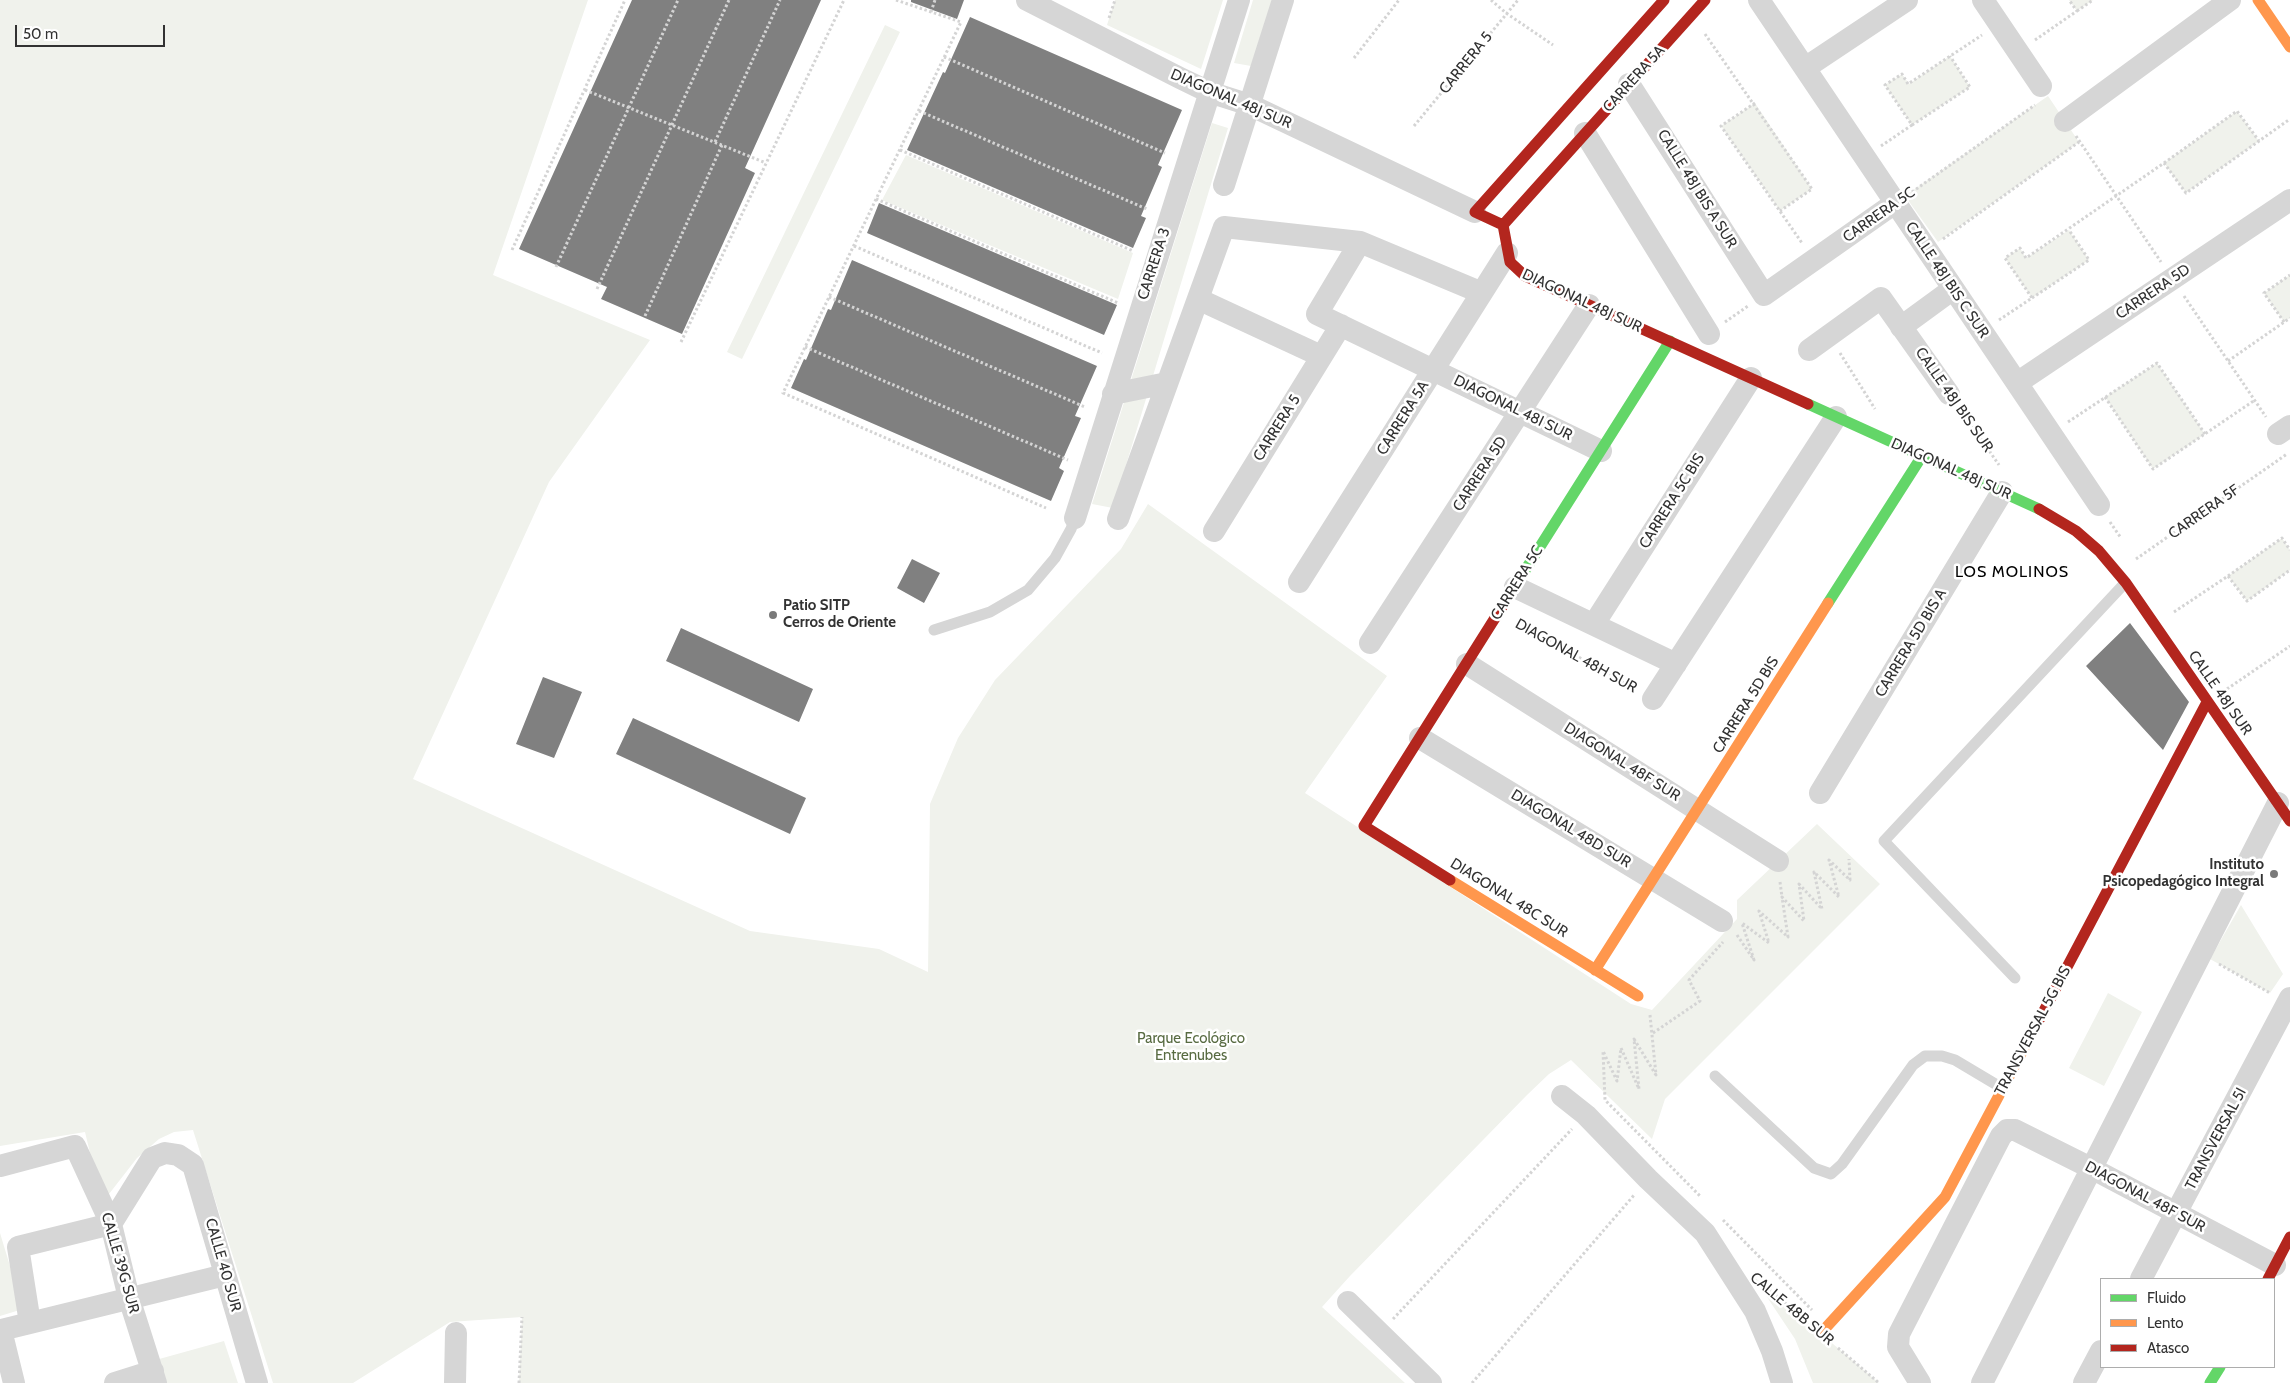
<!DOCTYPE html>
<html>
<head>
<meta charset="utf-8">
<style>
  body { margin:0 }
  #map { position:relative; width:2290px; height:1383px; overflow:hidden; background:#fff; font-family:Cabin,sans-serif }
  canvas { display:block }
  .legend { position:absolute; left:2100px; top:1278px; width:175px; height:90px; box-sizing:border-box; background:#fff; border:1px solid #adadad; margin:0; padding:6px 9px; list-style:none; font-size:15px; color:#323232 }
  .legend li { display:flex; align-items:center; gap:10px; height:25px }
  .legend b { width:25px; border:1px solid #adadad }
  .scale { position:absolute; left:15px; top:25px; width:150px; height:22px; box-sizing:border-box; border:2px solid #323232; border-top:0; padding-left:6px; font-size:15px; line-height:18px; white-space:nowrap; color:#323232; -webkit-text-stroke:4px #fff; paint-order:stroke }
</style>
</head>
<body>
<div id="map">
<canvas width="2290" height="1383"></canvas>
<ul class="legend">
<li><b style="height:6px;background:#63d668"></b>Fluido</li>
<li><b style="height:6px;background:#ff974d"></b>Lento</li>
<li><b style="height:6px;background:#b3261e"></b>Atasco</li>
</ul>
<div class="scale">50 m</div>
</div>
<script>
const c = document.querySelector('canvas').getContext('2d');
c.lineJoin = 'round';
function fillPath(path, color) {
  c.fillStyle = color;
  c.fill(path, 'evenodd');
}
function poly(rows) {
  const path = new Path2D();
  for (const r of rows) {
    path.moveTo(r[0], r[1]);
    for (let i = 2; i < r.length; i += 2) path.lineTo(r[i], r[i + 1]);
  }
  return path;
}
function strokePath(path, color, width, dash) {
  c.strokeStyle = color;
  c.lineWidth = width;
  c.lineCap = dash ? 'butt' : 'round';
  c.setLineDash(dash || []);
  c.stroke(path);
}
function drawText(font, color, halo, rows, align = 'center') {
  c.font = font + ' Cabin,sans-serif';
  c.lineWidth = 5;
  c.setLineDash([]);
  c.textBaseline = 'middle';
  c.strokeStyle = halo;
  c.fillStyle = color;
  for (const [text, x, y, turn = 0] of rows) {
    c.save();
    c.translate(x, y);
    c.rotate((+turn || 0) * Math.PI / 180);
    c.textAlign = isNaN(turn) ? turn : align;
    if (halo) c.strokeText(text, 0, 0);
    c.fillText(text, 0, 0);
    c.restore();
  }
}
fillPath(poly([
  [0,0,588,0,493,275,650,340,549,482,413,779,750,931,879,949,928,972,930,804,958,738,995,680,1121,549,1148,504,1387,676,1305,793,1631,1004,1652,1010,1737,919,1737,900,1817,824,1880,884,1665,1099,1652,1139,1571,1060,1549,1074,1527,1095,1350,1276,1322,1307,1405,1383,519,1383,522,1317,450,1322,353,1383,273,1383,193,1130,174,1132,159,1139,137,1158,102,1203,85,1132,0,1146],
  [1115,0,1223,0,1201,69,1107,25],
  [1253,0,1272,0,1251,66,1234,63],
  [2069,0,2093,0,2077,11],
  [885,25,900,32,742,359,727,352],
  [1950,56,1970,87,1912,125,1885,85,1902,74,1909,84],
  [2048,96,2079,142,1938,242,1905,196],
  [1755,103,1812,189,1780,211,1721,126],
  [2237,111,2259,141,2186,193,2164,163],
  [1212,123,1228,128,1113,508,1092,504],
  [906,155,1133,253,1118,299,882,200],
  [2069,230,2089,260,2032,298,2005,258,2020,248,2026,258],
  [2290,275,2290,318,2284,322,2264,293],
  [2157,363,2205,434,2153,469,2105,397],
  [2282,538,2290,550,2290,570,2247,601,2228,576],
  [2241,905,2283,974,2270,993,2210,959],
  [2108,993,2142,1012,2104,1086,2069,1068],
  [0,1233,23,1309,0,1316],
  [1753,1276,1879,1383,1813,1383,1795,1339],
  [224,1341,238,1383,159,1383,152,1361]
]), '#f0f2ec');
fillPath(poly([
  [632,0,821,0,745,168,755,173,682,334,601,299,607,287,519,249],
  [911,0,964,0,957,19,911,2],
  [970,17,1182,110,1158,165,1162,167,1141,216,1146,218,1133,248,907,150,943,72,945,73],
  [879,203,1117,305,1104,335,867,233],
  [852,260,1097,366,1075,416,1081,418,1059,468,1064,471,1051,501,791,388,804,359,806,360,828,309,831,310],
  [912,559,940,573,924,603,897,588],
  [2130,623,2189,702,2163,750,2086,666],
  [681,628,813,689,799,722,666,661],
  [543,677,582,692,554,758,516,744],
  [633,718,806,798,790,834,616,754]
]), '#808080');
strokePath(poly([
  [896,0,961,22,783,393,1046,508],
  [1491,0,1506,13,1553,45],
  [2077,11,2093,0],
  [931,12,935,0],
  [1109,18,1115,0],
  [1705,34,1812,189,1780,211],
  [2035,40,2077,11,2069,0],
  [944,57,1165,153],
  [1354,58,1399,0],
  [585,90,766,163],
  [1755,103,1721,126,1802,243],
  [919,111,1147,209],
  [1912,125,1970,87,1950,56],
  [1414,126,1518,0],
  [2076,136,2161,262],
  [715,142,780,0],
  [1881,146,1912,125,1885,85,1902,74,1908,84,1982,35],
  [900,150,1133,251],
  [2164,163,2237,111,2259,141],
  [1912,192,2035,105],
  [876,199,1118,303],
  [1943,239,2079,142],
  [854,246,1102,353],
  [512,250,625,0],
  [556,267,678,0],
  [597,289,729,0],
  [2184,296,2266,417],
  [829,297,1085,407],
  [2032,298,2089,260,2069,230],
  [645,316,722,145],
  [1999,320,2032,298,2005,258,2020,248,2026,258,2164,163,2186,193,2290,119],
  [1725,322,1748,306],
  [2284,322,2264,293,2290,275],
  [681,342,844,0],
  [805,347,1068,460],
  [1840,353,1875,409],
  [2228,361,2290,318],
  [2105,397,2153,469,2255,400],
  [1961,410,1999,465],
  [2068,422,2157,363,2205,434],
  [2110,522,2121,538],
  [2136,559,2287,454],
  [2228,576,2282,538,2290,550],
  [2174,612,2228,576,2247,601,2290,570],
  [1518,623,1635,689],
  [2227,689,2290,646],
  [1780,882,1782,897],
  [1737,935,1754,960,1742,923,1769,943,1759,911,1788,937,1782,897,1804,921,1799,884,1822,909,1814,872,1839,897,1829,860,1850,880,1849,859],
  [2219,964,2270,993],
  [1650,1015,1656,1075,1634,1039,1639,1089,1621,1048,1617,1081,1603,1051,1605,1100,1701,1197],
  [1653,1033,1700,1001,1689,980,1723,942],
  [1723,1220,1812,1310],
  [1765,1286,1804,1319],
  [1393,1319,1572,1129],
  [1838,1348,1879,1383],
  [519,1383,522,1317],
  [1472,1383,1635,1194]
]), '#d4d4d4', 3, [2.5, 2.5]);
strokePath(poly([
  [934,630,990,612,1028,590,1055,558,1071,529,1075,518],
  [2015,978,1884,841,2125,583],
  [1715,1076,1814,1168,1831,1174,1842,1164,1913,1065,1925,1056,1942,1056,1955,1060,2002,1088]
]), '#d6d6d6', 11);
strokePath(poly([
  [1027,0,1180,78,1209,92,1250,105,1475,212],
  [1759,0,2099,505],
  [1983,0,2041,86],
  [1805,68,1907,0],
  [1629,84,1764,295,1895,203],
  [2065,121,2230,0],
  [1585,133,1709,334],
  [1224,185,1283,0],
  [1360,242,1317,314,1601,451],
  [1198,299,1321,356],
  [1901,327,1953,289],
  [1809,350,1881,298,1949,394],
  [2017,383,2290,200],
  [1113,394,1167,383],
  [2278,434,2290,426],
  [1075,518,1239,0],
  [1118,519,1224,227,1360,242,1482,293],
  [1214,531,1341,325],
  [1299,582,1507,253],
  [1515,587,1676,664],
  [1594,624,1751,378],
  [1370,643,1589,305],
  [1467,664,1778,861],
  [1653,699,1836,417],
  [1420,738,1722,921],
  [1820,793,2002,492],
  [1562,1096,1586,1115,1648,1179,1705,1233,1755,1311,1772,1351,1782,1383],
  [0,1166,75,1146,111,1224,129,1298,156,1383],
  [2141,1279,2290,998],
  [1348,1302,1431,1383],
  [30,1323,18,1247,111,1224,152,1158,165,1153,178,1155,193,1165,257,1383],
  [14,1383,1,1330,225,1275],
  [115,1383,153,1371],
  [455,1383,456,1333],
  [1920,1383,1898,1347,1899,1334,2001,1136,2007,1130,2015,1130,2093,1169,2275,1265],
  [1982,1383,2278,803],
  [2084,1383,2101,1351]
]), '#d6d6d6', 22);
strokePath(poly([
  [1808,404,2039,509],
  [1512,591,1670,341],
  [1828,603,1922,456],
  [2210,1383,2220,1367]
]), '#63d668', 11);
strokePath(poly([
  [2258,0,2290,47],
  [1450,880,1638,996],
  [1595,970,1828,603],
  [1821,1333,1945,1197,2038,1022]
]), '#ff974d', 11);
strokePath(poly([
  [1503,225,1510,262,1525,276,1808,404],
  [1503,225,1475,212,1664,0],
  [1503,225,1705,0],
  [2039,509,2076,531,2099,551,2126,583,2290,821],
  [1450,880,1364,826,1512,591],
  [2038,1022,2207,702],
  [2268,1279,2290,1237]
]), '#b3261e', 11);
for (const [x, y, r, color] of [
  [773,615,5,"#7a7a7a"],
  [2274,874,5,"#7a7a7a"]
]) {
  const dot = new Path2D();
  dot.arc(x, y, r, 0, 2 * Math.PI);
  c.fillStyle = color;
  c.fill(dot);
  strokePath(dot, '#fff', 2);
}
drawText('15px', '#323232', '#fff', [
  ["CARRERA 5",1466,63,-51],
  ["CARRERA 5A",1634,79,-48],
  ["DIAGONAL 48J SUR",1231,99,23],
  ["CALLE 48J BIS A SUR",1697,189,58],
  ["CARRERA 5C",1879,215,-35],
  ["CARRERA 3",1154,264,-72],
  ["CALLE 48J BIS C SUR",1947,280,56],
  ["CARRERA 5D",2153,292,-34],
  ["DIAGONAL 48J SUR",1582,301,25],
  ["CALLE 48J BIS SUR",1954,400,55],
  ["DIAGONAL 48I SUR",1513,408,26],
  ["CARRERA 5A",1403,418,-58],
  ["CARRERA 5",1277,428,-58],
  ["DIAGONAL 48J SUR",1951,469,24],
  ["CARRERA 5D",1480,474,-57],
  ["CARRERA 5C BIS",1672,501,-58],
  ["CARRERA 5F",2204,512,-35],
  ["CARRERA 5C",1517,583,-58],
  ["CARRERA 5D BIS A",1911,643,-59],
  ["DIAGONAL 48H SUR",1576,656,29],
  ["CALLE 48J SUR",2220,693,55],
  ["CARRERA 5D BIS",1746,705,-58],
  ["DIAGONAL 48F SUR",1622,762,32],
  ["DIAGONAL 48D SUR",1571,829,31],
  ["DIAGONAL 48C SUR",1509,898,32],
  ["TRANSVERSAL 5G BIS",2033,1031,-62],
  ["TRANSVERSAL 5I",2216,1139,-62],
  ["DIAGONAL 48F SUR",2145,1197,28],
  ["CALLE 39G SUR",120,1263,74],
  ["CALLE 40 SUR",223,1265,74],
  ["CALLE 48B SUR",1792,1309,40]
]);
drawText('bold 15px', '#323232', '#fff', [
  ["Patio SITP",783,606],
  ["Cerros de Oriente",783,623],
  ["Instituto",2264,865,"right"],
  ["Psicopedagógico Integral",2264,882,"right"]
], 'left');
drawText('15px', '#586b42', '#fff', [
  ["Parque Ecológico",1191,1039],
  ["Entrenubes",1191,1056]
]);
c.letterSpacing = '1px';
drawText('16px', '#000', '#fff', [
  ["LOS MOLINOS",2012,572]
]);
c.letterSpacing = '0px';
</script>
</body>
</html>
